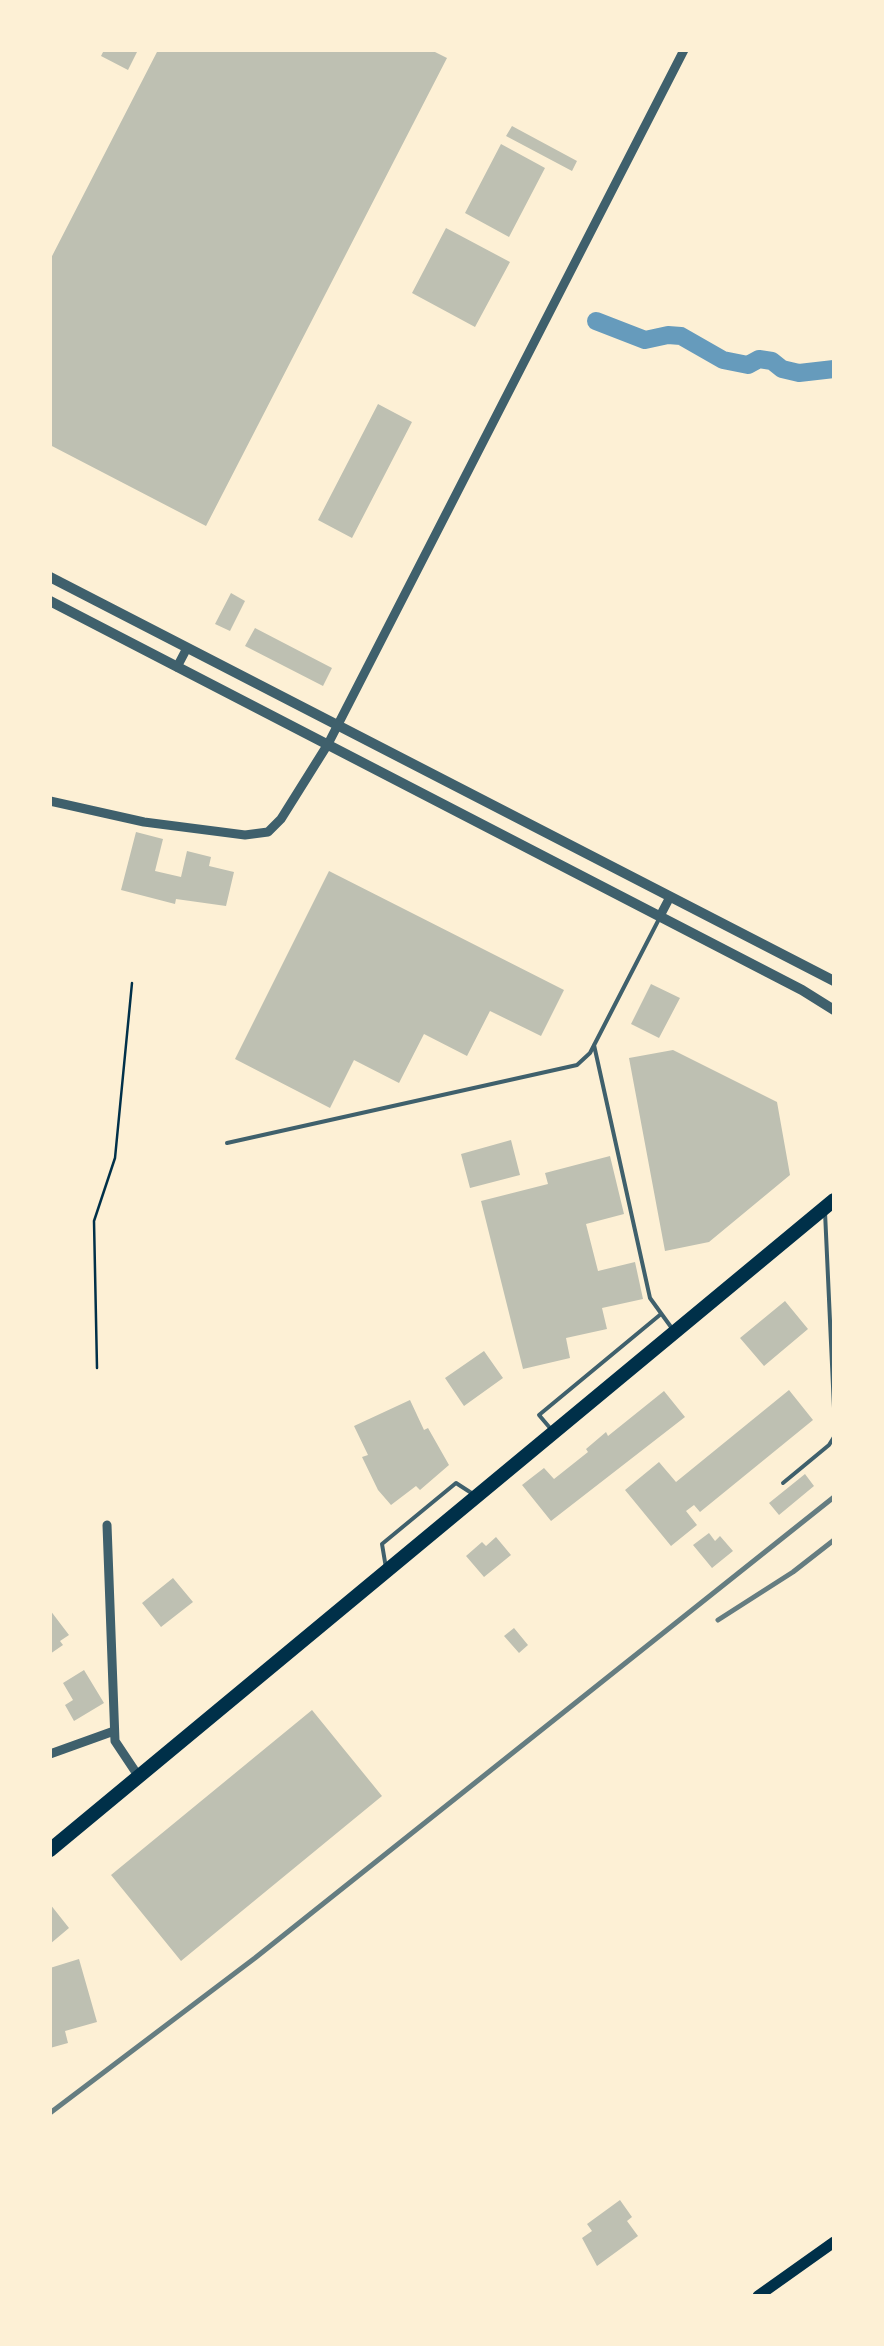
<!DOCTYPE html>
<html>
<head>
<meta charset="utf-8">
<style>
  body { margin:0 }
  #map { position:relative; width:884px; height:2346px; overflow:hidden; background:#fdf0d5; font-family:"Playfair Display",serif }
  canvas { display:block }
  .frame { position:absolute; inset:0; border:52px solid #fdf0d5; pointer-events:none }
</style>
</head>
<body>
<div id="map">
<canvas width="884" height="2346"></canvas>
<div class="frame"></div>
</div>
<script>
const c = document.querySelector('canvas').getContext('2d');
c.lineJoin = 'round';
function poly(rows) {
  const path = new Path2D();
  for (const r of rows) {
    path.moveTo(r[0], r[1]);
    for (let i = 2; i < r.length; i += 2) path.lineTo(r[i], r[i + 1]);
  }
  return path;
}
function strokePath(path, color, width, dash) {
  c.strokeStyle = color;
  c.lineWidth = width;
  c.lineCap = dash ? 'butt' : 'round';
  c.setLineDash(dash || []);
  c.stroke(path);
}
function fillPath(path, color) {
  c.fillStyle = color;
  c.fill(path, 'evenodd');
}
strokePath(poly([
  [596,321,645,340,668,335,681,336,723,360,748,365,759,359,772,361,782,369,799,373,834,369]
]), '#669bbc', 18);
fillPath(poly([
  [104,50,138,50,128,70,101,56],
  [158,50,431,50,447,58,206,526,50,445,50,260],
  [512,126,577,161,572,171,506,136],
  [501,144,545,168,509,237,465,213],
  [446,228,510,262,475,327,412,293],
  [378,404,412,422,352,538,318,520],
  [231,593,245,601,230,631,215,624],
  [255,628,332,668,323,686,245,646],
  [136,832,163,839,155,871,181,877,187,851,211,857,209,866,234,872,226,906,176,899,175,904,121,890],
  [329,871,564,990,541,1036,490,1011,467,1056,424,1034,399,1083,354,1060,330,1108,235,1059],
  [651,984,680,998,659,1038,631,1024],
  [673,1050,777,1102,790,1175,709,1242,665,1251,629,1058],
  [511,1140,520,1175,470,1188,461,1154],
  [610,1156,624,1214,586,1224,598,1271,635,1262,643,1299,602,1308,607,1329,566,1338,570,1358,523,1369,481,1201,548,1184,545,1173],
  [785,1301,808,1329,764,1366,740,1338],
  [484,1351,503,1378,464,1406,445,1378],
  [789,1390,813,1420,700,1512,694,1505,686,1511,697,1525,671,1546,625,1490,659,1462,676,1482],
  [664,1391,685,1417,551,1521,522,1485,544,1468,554,1479,588,1452,586,1449,606,1432,608,1436],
  [410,1400,424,1430,428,1428,449,1465,420,1490,416,1486,391,1505,378,1490,362,1457,368,1455,354,1426],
  [805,1474,814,1486,779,1515,769,1503],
  [709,1533,715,1541,720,1536,733,1551,712,1568,693,1545],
  [496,1537,511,1555,484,1577,466,1556,482,1542,486,1546],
  [173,1578,193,1602,161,1627,142,1603],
  [50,1610,69,1635,60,1641,63,1645,50,1654],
  [514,1628,528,1645,519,1653,504,1636],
  [84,1670,104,1703,74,1721,65,1705,73,1700,63,1683],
  [312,1710,382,1796,181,1961,111,1875],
  [50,1904,69,1928,50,1944],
  [79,1959,97,2022,65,2031,68,2043,50,2048,50,1968],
  [620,2200,632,2217,627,2221,638,2236,597,2266,582,2238,592,2231,587,2224]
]), '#bec0b2');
strokePath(poly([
  [97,1368,94,1221,115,1158,132,983]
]), '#003049', 2.5);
strokePath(poly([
  [594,1045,650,1298,671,1327],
  [227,1143,577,1065,590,1053,658,921],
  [825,1212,834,1408],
  [550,1428,539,1415,661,1314],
  [783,1483,829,1445,834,1437],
  [386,1568,382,1544,456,1483,473,1494]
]), '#3f606c', 4);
strokePath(poly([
  [177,667,187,648],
  [50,801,144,822,245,835,268,832,281,819,328,744,684,50],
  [660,916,670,897],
  [107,1525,115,1741,139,1777],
  [50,1754,114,1731]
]), '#3f606c', 9);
strokePath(poly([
  [50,577,834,981],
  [50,601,802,990,834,1010]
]), '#3f606c', 10);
strokePath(poly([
  [758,2296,834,2242]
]), '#003049', 11);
strokePath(poly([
  [50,1850,834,1200]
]), '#003049', 14);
strokePath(poly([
  [718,1620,793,1572,834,1540],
  [50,2113,255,1958,834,1497]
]), '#657d81', 5);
</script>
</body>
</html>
